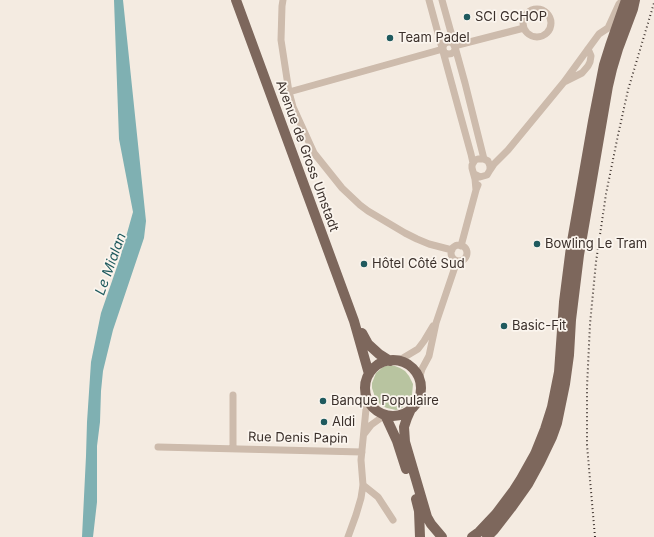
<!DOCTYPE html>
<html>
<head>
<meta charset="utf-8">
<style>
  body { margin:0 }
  canvas { display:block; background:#f4ebe1 }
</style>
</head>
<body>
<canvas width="654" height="537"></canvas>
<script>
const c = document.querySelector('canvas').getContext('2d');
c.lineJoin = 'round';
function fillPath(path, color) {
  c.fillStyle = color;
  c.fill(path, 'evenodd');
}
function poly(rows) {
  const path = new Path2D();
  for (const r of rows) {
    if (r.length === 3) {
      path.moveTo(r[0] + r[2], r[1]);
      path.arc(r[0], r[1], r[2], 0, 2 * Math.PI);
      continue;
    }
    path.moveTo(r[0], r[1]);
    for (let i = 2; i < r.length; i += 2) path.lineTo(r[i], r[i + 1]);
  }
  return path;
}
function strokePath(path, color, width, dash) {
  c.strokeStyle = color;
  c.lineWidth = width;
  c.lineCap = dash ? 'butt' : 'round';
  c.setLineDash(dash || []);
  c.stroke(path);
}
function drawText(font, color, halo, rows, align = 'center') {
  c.font = font + ' Inter,sans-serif';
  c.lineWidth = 3.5;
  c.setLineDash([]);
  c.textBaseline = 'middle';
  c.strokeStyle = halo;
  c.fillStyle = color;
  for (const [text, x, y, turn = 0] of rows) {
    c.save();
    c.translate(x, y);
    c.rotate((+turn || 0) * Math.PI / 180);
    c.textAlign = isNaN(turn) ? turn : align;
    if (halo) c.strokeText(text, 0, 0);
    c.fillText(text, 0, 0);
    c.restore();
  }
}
fillPath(poly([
  [390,365,395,366,400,368,405,371,409,376,413,384,412,395,409,401,402,408,396,410,387,408,382,406,376,400,372,388,372,383,376,373,383,367]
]), '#b8c4a0');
fillPath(poly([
  [114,0,123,0,146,221,144,238,113,330,103,371,101,391,100,422,97,446,97,502,93,537,82,537,86,456,87,422,91,362,101,313,120,258,133,212,119,139]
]), '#7fb0b2');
strokePath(poly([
  [283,0,282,6,281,40,289,92,293,107,314,153,342,188,360,205,368,211,405,233,417,239,429,244,452,250],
  [429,0,460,114,471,154,473,163],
  [442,0,465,83,484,159],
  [537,23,14],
  [449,48,6],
  [454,46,524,28],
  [566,81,582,73,588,66,590,62,591,56,588,49],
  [289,92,443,49],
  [490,170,494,164,508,150,564,82,588,49,599,34,608,28,619,4,623,0],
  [474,174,480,177,487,175,490,170,490,166,488,161,484,159,478,159,475,160,472,165,472,168,475,179,476,190],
  [459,253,8],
  [461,246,476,190,478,185],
  [398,361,418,349,424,341,433,326],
  [419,379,422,369,429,356,436,323,457,261],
  [233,395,233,449],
  [364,434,371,425,385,415],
  [158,447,362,452],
  [363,485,378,497,393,520],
  [348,537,356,515,361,498,363,485,361,460,367,399]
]), '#cdbbac', 7);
strokePath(poly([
  [236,0,354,321,369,374],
  [362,333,368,344,379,354,390,361],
  [393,388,28],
  [411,409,407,418,404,427,405,442,427,517,431,524,442,537],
  [385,415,397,441,406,469],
  [416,499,419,511,420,537],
  [472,537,479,532,496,514,514,490,521,479,535,454,545,429,552,407,559,372,564,302,571,247,593,121,604,65,610,46,626,0],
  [487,537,494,530,511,508,528,484,540,462,552,437,557,423,565,384,569,355,571,320,579,255,608,86,612,69,618,49,633,9,635,0]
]), '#7d675c', 10);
strokePath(poly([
  [595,537,587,445,587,387,590,324,596,262,606,194,618,135,628,90,654,3]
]), '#3b302b', 2, [1, 3]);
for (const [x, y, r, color] of [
  [467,17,4,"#1f5a5e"],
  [390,38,4,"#1f5a5e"],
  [537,244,4,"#1f5a5e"],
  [364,264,4,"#1f5a5e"],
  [504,326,4,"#1f5a5e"],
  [323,401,4,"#1f5a5e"],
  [324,422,4,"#1f5a5e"]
]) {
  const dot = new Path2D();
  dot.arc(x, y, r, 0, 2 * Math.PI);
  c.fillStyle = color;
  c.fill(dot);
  strokePath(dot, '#fbf5ee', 1.5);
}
drawText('13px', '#3b302b', '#fbf5ee', [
  ["SCI GCHOP",475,17],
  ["Team Padel",398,38],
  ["Bowling Le Tram",545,244],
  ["Hôtel Côté Sud",372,264],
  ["Basic-Fit",512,326],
  ["Banque Populaire",331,401],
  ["Aldi",332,422]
], 'left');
drawText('13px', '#3b302b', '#fbf5ee', [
  ["Avenue de Gross Umstadt",307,156,70],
  ["Rue Denis Papin",298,438,1]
]);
drawText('italic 14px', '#1f5a5e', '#fbf5ee', [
  ["Le Mialan",111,264,-70]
]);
</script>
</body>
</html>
